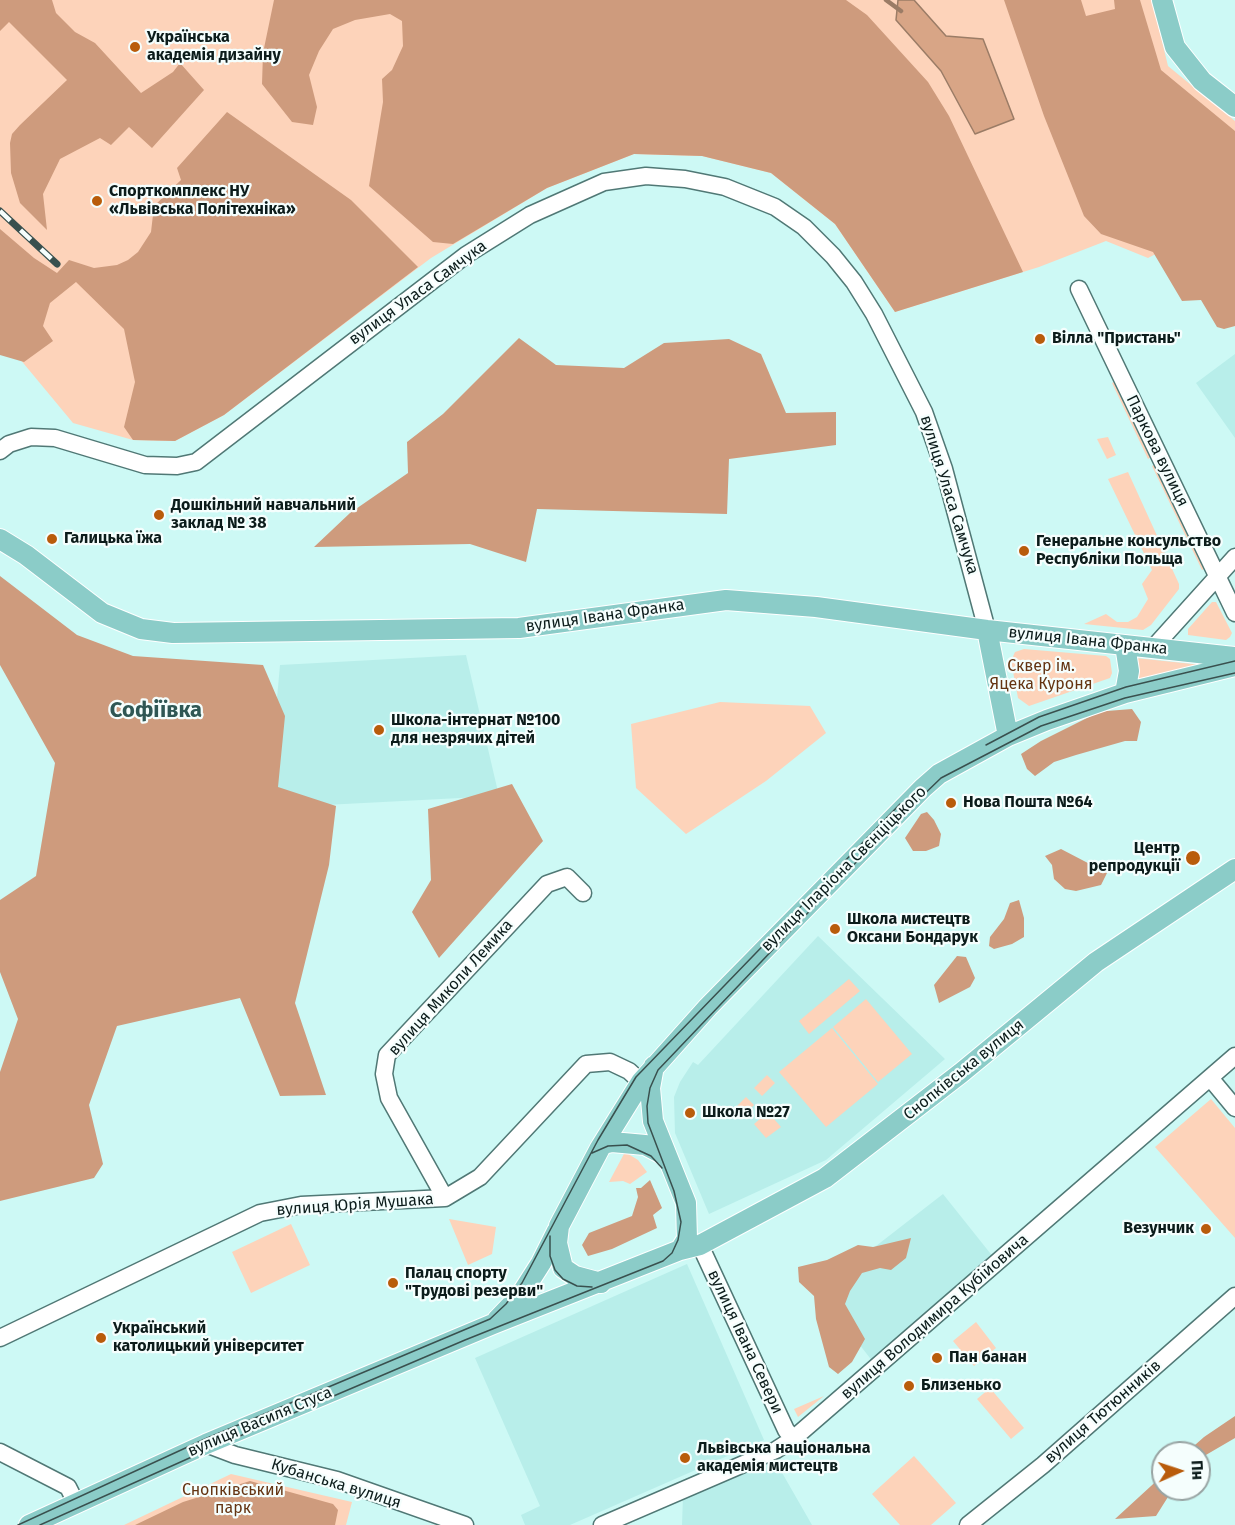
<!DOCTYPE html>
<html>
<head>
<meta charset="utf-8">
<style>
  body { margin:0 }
  #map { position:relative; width:1235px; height:1525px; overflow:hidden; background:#cdf9f5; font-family:"Fira Sans",sans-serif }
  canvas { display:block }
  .north { position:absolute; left:1151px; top:1441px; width:60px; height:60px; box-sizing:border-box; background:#f5fefd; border:2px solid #98a4a3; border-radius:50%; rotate:87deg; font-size:16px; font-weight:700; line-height:24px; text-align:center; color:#0c1c1b }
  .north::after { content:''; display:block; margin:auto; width:21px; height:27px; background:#b95c0b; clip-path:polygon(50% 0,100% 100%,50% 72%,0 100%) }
</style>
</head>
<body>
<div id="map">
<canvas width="1235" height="1525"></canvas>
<div class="north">Пн</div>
</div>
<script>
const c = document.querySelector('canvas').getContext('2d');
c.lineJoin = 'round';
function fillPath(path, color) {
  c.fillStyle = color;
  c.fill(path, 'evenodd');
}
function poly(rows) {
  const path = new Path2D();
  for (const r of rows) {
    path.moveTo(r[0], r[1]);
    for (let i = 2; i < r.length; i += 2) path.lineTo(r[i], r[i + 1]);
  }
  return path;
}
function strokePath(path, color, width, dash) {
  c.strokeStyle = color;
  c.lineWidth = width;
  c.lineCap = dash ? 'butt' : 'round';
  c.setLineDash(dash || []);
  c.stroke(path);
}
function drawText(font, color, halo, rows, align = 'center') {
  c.font = font + ' "Fira Sans",sans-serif';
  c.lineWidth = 4.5;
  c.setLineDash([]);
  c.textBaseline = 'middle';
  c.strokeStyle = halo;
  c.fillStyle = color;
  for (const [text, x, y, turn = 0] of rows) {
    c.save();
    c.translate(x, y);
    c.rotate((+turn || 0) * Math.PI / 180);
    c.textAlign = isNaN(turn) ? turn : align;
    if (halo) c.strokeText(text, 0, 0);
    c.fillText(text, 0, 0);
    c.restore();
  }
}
fillPath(poly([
  [1235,354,1235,438,1196,383],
  [466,655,499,796,267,808,280,665],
  [818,936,945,1059,826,1160,709,1214,675,1133,674,1097,680,1082,693,1062,698,1065],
  [943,1194,994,1258,873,1362,818,1291],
  [687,1264,764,1440,570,1525,525,1525,521,1515,540,1506,475,1358],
  [773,1457,812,1525,682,1525,683,1496]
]), '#b8eeea');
fillPath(poly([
  [0,0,1152,0,1168,66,1235,121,1235,213,1148,258,1106,241,1039,267,895,312,835,224,771,173,702,156,634,154,547,188,431,258,224,415,175,441,133,440,73,423,0,335],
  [1117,380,1153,456,1148,459,1112,383],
  [1108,437,1116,455,1107,459,1097,439],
  [1156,464,1206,568,1202,570,1152,466],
  [1128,472,1179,584,1179,589,1151,625,1143,630,1084,624,1106,614,1117,622,1128,622,1137,617,1148,599,1142,584,1152,570,1108,479],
  [1212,602,1216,602,1232,633,1230,637,1226,640,1188,635,1188,629],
  [1024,649,1106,656,1110,659,1112,673,1110,678,1029,706,1018,698,1011,661,1015,652],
  [1136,658,1202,665,1137,680],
  [720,702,810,706,826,733,766,781,686,834,636,788,631,724],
  [849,979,860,991,809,1034,799,1021],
  [866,999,912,1054,878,1082,833,1027],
  [832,1028,878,1084,826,1127,779,1072],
  [767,1075,775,1083,762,1096,754,1088],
  [746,1097,754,1105,742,1117,734,1109],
  [1211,1099,1235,1128,1235,1238,1155,1147],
  [768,1112,781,1127,766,1138,754,1124],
  [625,1152,638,1160,647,1172,630,1184,623,1181,609,1182],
  [449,1219,496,1227,492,1254,468,1265],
  [291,1224,310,1265,251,1293,232,1252],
  [976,1322,996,1348,974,1366,953,1341],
  [990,1388,1024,1428,1011,1439,977,1399],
  [824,1396,798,1417,794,1409],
  [914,1456,956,1503,931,1525,900,1525,872,1494],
  [231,1474,352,1502,346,1525,124,1525]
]), '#fdd3ba');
fillPath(poly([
  [0,0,52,0,56,13,75,32,95,43,141,93,173,72,180,63,204,90,152,148,129,127,111,145,100,138,60,159,43,194,47,230,20,203,11,173,10,143,12,134,20,125,67,80,9,22,0,31],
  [274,0,846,0,867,15,928,82,949,116,1023,272,895,312,835,224,771,173,702,156,634,154,547,188,453,244,433,242,369,186,383,102,382,79,392,70,403,46,402,21,390,14,355,20,333,29,319,51,309,75,317,107,313,125,292,122,262,84,263,53],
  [1004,0,1081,0,1086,16,1115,9,1114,0,1140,0,1161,70,1235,131,1235,326,1224,329,1217,327,1201,300,1182,301,1153,252,1101,234,1084,216,1044,116],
  [227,112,351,200,418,267,224,415,175,441,133,440,124,427,135,382,124,329,76,282,50,303,43,326,53,341,24,362,0,355,0,229,34,258,57,273,69,260,94,268,117,265,128,260,138,252,151,232,154,206,181,180,177,168],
  [519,338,556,365,624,368,664,343,729,339,761,354,786,413,836,412,836,445,729,459,727,514,537,509,526,562,470,544,314,547,350,513,408,473,407,442,443,414],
  [0,576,77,635,133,656,263,665,285,716,278,787,336,806,329,865,295,1003,326,1095,280,1096,240,998,117,1026,89,1105,103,1164,94,1178,0,1201,0,1072,18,1019,0,972,0,900,36,876,55,763,0,665],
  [1132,709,1141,722,1137,741,1125,741,1076,755,1054,762,1035,776,1027,769,1021,754,1041,741,1091,716,1094,712],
  [512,784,543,841,439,958,412,912,431,880,428,809],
  [927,812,934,820,941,834,939,846,926,851,913,851,905,838,921,814],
  [1061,849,1107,873,1101,885,1076,891,1065,889,1054,879,1052,865,1045,856],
  [1019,900,1024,918,1024,937,1012,944,994,949,989,946,990,937,1004,919,1010,903],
  [957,956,966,957,975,978,970,987,939,1003,934,985],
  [650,1180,662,1208,653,1215,657,1228,612,1249,588,1256,582,1245,589,1233,632,1216,638,1197,636,1188,641,1188],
  [911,1238,906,1258,891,1270,880,1268,862,1273,850,1291,845,1304,865,1339,852,1362,838,1374,829,1367,816,1319,814,1296,799,1282,798,1267,827,1260,858,1245,873,1247],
  [1235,1416,1235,1438,1199,1459,1199,1453,1186,1453,1204,1437],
  [1163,1475,1163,1489,1173,1489,1156,1516,1115,1519],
  [250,1481,333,1504,338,1510,335,1525,135,1525,183,1502]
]), '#ce9b7d');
const water = poly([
  [898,0,914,0,946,36,983,39,1014,119,975,134,941,71,896,20,898,0]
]);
fillPath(water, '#d8a586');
strokePath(water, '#9b7c66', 1.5);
strokePath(poly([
  [886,0,901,11]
]), '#9b7c66', 4.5);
const minor = poly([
  [1079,289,1235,613],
  [0,451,9,444,31,437,55,438,145,465,177,466,196,462,466,255,530,215,604,182,646,176,685,179,725,187,775,207,804,227,833,256,854,282,874,314,924,412,944,469,987,630],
  [1153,648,1235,557],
  [1211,1079,1235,1108],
  [445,1198,389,1098,384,1074,387,1055,547,884,567,877,583,893],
  [700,1245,786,1430,793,1439],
  [0,1338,260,1213,301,1205,445,1198,480,1177,586,1064,610,1062,629,1071,641,1082],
  [206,1444,235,1455,337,1480,465,1525],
  [0,1452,68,1487,76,1503],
  [602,1525,776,1450,793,1439,1235,1056],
  [968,1525,1043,1465,1235,1296]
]);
const major = poly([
  [1162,0,1175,47,1202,81,1235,107],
  [0,539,26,555,102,613,141,629,173,633,519,628,726,600,816,607,987,630,1235,657],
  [987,630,1008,736],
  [1125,645,1129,671,1125,693],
  [654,1066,650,1088,653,1121,686,1203,687,1239,680,1250],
  [603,1144,612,1142,645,1145,666,1156],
  [601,1283,575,1276,563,1268,557,1243,559,1226,600,1148,641,1082,708,1007,923,788,939,774,1008,736,1047,720,1125,693,1235,666],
  [497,1320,520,1296,541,1263,557,1231],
  [29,1525,206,1444,493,1324,680,1250,700,1245,825,1178,961,1073,1096,962,1235,869]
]);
strokePath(minor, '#507875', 19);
strokePath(major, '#fff', 22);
strokePath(minor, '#fff', 16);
strokePath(major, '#8bccc8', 20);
strokePath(poly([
  [986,745,1039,717,1126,687,1235,661],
  [592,1153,608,1146,627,1145,651,1156,662,1168],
  [550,1236,550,1256,555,1270,563,1279,577,1286,592,1287],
  [18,1525,205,1439,490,1319,506,1304,522,1283,598,1140,636,1077,900,804],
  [40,1525,214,1447,465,1340,663,1261,672,1253,678,1240,681,1222,674,1191,648,1123,647,1106,650,1088,658,1070,885,832,941,778,1041,726,1125,698,1235,673]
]), '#39504e', 1.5);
const rail = poly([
  [0,211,57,264]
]);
strokePath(rail, '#39504e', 7);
strokePath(rail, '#f5fefd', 4.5, [14]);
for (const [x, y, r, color] of [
  [135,47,6,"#b95c0b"],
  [97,201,6,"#b95c0b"],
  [1040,339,6,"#b95c0b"],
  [159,515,6,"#b95c0b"],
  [52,539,6,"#b95c0b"],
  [1024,551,6,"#b95c0b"],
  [379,730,6,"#b95c0b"],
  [951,803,6,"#b95c0b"],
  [1193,858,8,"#b95c0b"],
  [835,929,6,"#b95c0b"],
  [690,1113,6,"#b95c0b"],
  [1206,1229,6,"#b95c0b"],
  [393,1283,6,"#b95c0b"],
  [101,1338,6,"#b95c0b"],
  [937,1358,6,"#b95c0b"],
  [909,1386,6,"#b95c0b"],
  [685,1458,6,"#b95c0b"]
]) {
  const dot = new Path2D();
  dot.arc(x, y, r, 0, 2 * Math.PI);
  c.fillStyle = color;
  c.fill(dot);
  strokePath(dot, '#f5fefd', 2);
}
drawText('bold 16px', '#0c1c1b', '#f5fefd', [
  ["Українська",147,38],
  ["академія дизайну",147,56],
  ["Спорткомплекс НУ",109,192],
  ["«Львівська Політехніка»",109,210],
  ["Вілла \"Пристань\"",1052,339],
  ["Дошкільний навчальний",171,506],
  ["заклад № 38",171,524],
  ["Галицька їжа",64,539],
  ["Генеральне консульство",1036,542],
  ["Республіки Польща",1036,560],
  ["Школа-інтернат №100",391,721],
  ["для незрячих дітей",391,739],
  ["Нова Пошта №64",963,803],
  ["Центр",1180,849,"right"],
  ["репродукції",1180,867,"right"],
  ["Школа мистецтв",847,920],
  ["Оксани Бондарук",847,938],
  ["Школа №27",702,1113],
  ["Везунчик",1194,1229,"right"],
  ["Палац спорту",405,1274],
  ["\"Трудові резерви\"",405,1292],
  ["Український",113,1329],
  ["католицький університет",113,1347],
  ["Пан банан",949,1358],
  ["Близенько",921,1386],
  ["Львівська національна",697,1449],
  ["академія мистецтв",697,1467]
], 'left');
drawText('16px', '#0c1c1b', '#f5fefd', [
  ["вулиця Уласа Самчука",418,293,-36],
  ["Паркова вулиця",1157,451,64],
  ["вулиця Уласа Самчука",949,495,73],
  ["вулиця Івана Франка",605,616,-8],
  ["вулиця Івана Франка",1088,641,6],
  ["вулиця Іларіона Свєнціцького",844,869,-45],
  ["вулиця Миколи Лемика",451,988,-48],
  ["Снопківська вулиця",964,1070,-39],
  ["вулиця Юрія Мушака",355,1205,-4],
  ["вулиця Володимира Кубійовича",935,1317,-41],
  ["вулиця Івана Севери",745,1342,65],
  ["вулиця Тютюнників",1103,1412,-41],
  ["вулиця Василя Стуса",260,1422,-23],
  ["Кубанська вулиця",336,1484,17]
]);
drawText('16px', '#643412', '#f5fefd', [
  ["Сквер ім.",1041,667],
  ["Яцека Куроня",1041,685],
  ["Снопківський",233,1491],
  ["парк",233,1509]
]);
drawText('bold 22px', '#2f5754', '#f5fefd', [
  ["Софіївка",156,711]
]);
</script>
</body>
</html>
